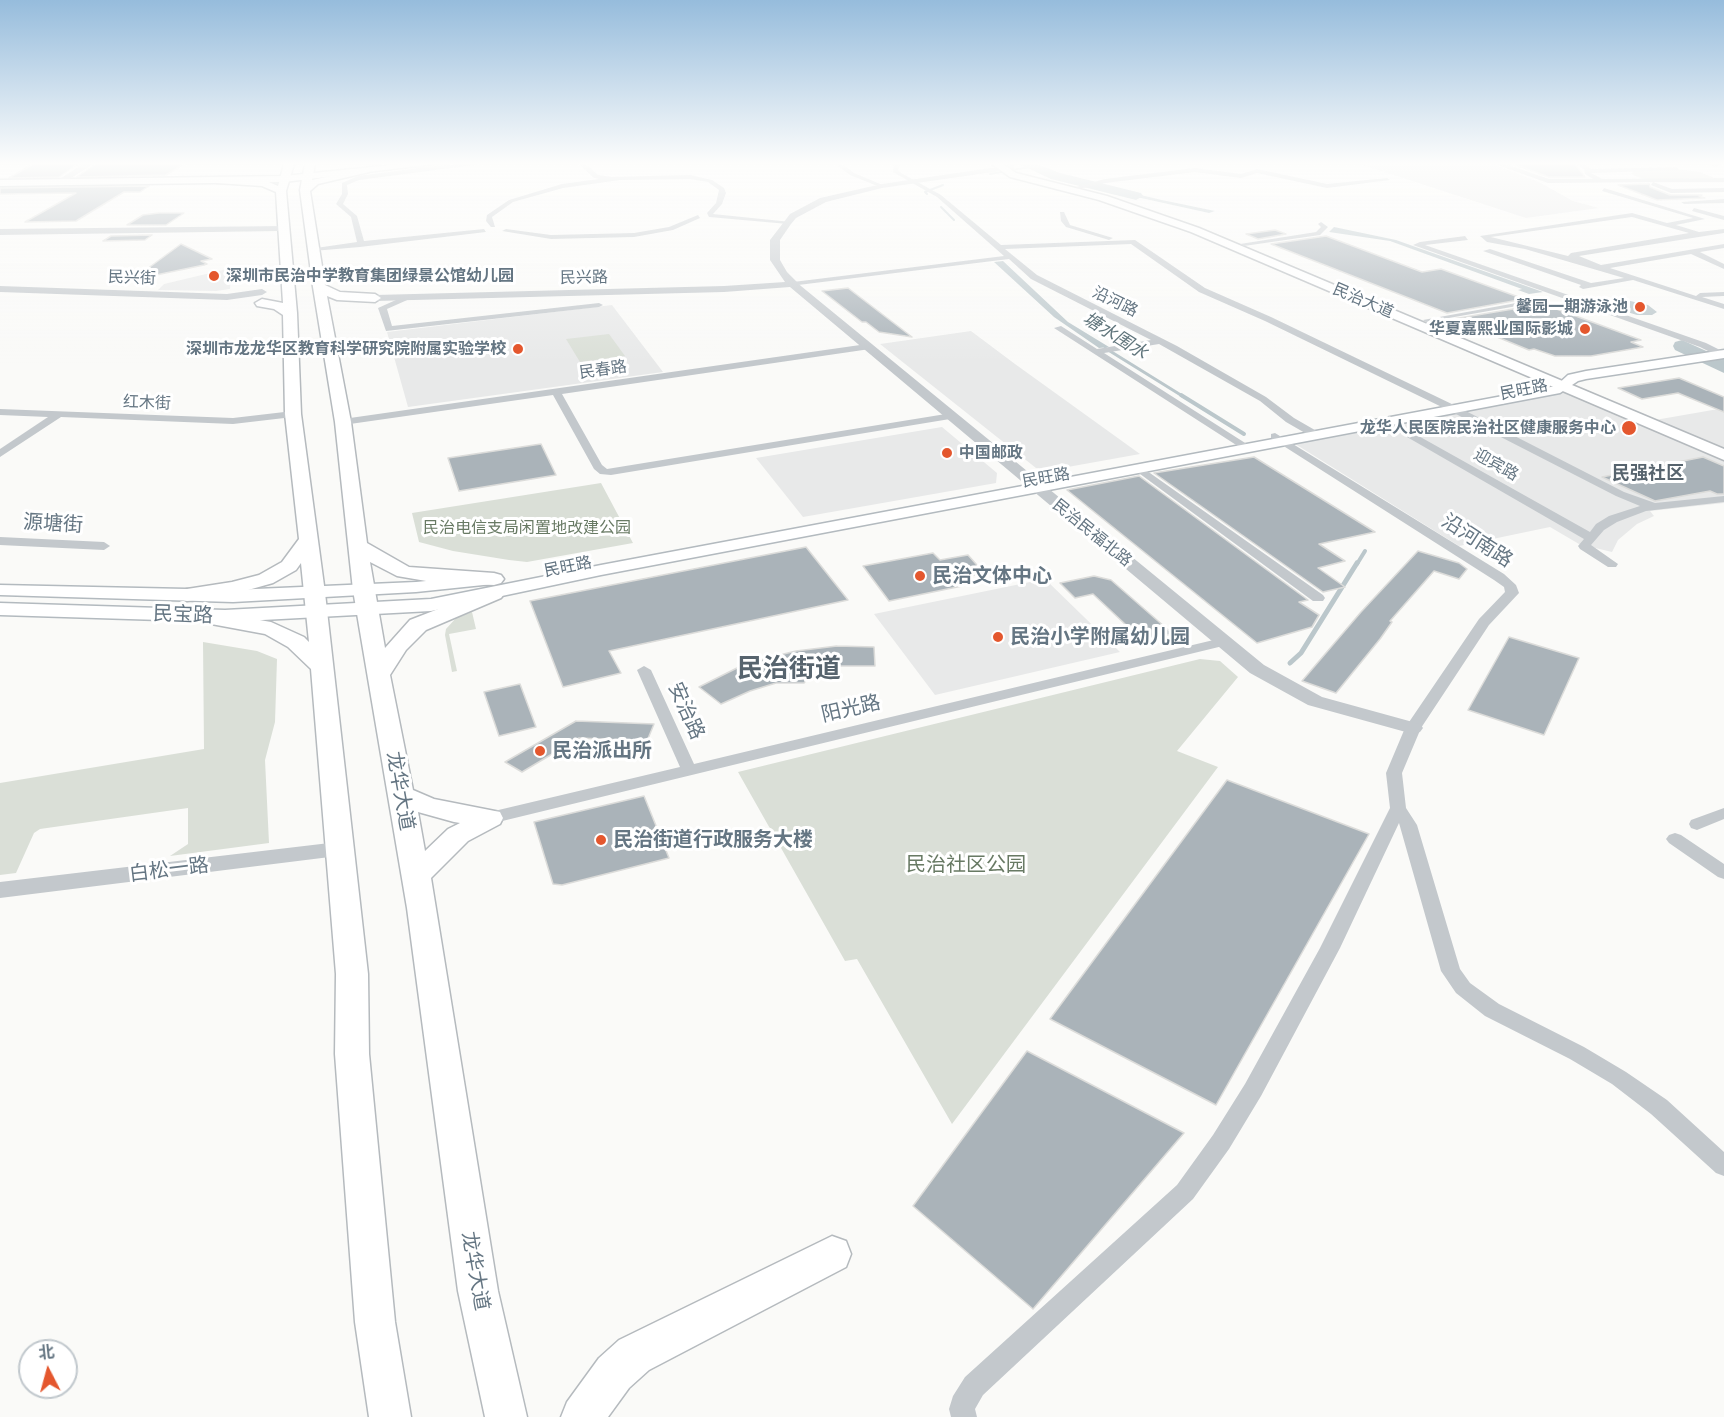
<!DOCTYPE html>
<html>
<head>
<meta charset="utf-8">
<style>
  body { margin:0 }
  #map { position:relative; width:1724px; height:1417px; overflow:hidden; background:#fafaf8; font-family:Montserrat,"Noto Sans SC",sans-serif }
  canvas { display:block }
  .north { position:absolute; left:18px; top:1339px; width:60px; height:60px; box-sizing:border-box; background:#fff; border:2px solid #c1c8cd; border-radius:50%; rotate:354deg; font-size:16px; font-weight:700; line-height:24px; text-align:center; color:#657683 }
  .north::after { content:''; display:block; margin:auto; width:21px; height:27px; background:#e4572e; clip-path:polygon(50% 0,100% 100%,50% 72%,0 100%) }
</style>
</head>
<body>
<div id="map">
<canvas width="1724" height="1417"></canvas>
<div class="north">北</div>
</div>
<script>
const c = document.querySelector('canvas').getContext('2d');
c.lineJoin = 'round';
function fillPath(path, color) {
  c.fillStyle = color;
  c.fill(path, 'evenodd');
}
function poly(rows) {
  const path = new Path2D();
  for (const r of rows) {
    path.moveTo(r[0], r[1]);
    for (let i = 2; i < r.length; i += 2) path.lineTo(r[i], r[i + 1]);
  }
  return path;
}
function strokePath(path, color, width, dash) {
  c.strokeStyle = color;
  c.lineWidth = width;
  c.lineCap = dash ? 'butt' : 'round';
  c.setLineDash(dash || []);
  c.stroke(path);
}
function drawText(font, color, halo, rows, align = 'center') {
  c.font = font + ' Montserrat,"Noto Sans SC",sans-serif';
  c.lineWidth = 6;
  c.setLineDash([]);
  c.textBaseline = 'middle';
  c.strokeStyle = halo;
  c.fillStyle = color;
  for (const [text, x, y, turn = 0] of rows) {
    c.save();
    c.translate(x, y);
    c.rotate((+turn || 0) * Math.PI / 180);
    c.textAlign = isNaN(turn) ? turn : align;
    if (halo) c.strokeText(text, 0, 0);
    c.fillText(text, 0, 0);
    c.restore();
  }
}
fillPath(poly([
  [1360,164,1492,164,1539,182,1573,201,1599,208,1526,218],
  [231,268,230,289,216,291,158,290,164,284],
  [612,305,663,372,408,407,387,332],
  [971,331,1015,364,1140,454,1051,470,1036,468,880,344],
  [1567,390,1638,423,1724,408,1724,503,1650,511,1654,516,1637,524,1618,540,1612,552,1579,544,1550,527,1459,546,1292,442],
  [942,427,997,473,996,483,803,517,756,458],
  [1045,579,1120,652,935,695,874,614]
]), '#e8e9e9');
fillPath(poly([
  [1678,169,1700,172,1714,178,1646,180,1631,174,1635,170],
  [609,334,625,356,580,362,566,339],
  [601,483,633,543,527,562,509,560,453,551,419,542,412,513],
  [472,612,476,629,449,634,457,671,452,672,445,635,446,629,456,618],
  [203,642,257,651,277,659,275,722,265,760,269,843,170,856,188,844,188,808,40,829,34,833,16,873,0,875,0,783,204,749],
  [1200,659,1220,661,1238,677,1177,751,1218,767,952,1124,857,959,845,961,738,772]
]), '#dadfd7');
fillPath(poly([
  [1102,186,1162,200,1215,211,1209,213,1091,187],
  [1334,227,1396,240,1543,292,1529,294,1518,290,1522,289,1390,241,1329,232],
  [1003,261,1068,322,1109,347,1099,348,1054,317,994,262],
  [1626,300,1648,305,1657,312,1652,315,1637,315,1614,308,1627,307,1618,301]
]), '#bbc7cb');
strokePath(poly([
  [990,174,1029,167],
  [927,194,925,192,943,185],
  [941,207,954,220]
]), '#bbc7cb', 2);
strokePath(poly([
  [1105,348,1184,397]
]), '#bbc7cb', 3);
strokePath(poly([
  [1181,395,1244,434],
  [1357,564,1365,551]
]), '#bbc7cb', 4);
strokePath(poly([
  [1290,663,1301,653,1357,563]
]), '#bbc7cb', 5);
fillPath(poly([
  [1019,164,1037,164,1060,173,1141,193,1143,196,1136,200,1051,179,1019,164],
  [1682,340,1724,359,1724,373,1675,350,1673,346,1675,342,1682,340]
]), '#bbc7cb');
const building = poly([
  [33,164,78,164,59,177,9,178,33,164],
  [95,164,184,164,166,175,77,177,95,164],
  [1513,164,1575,164,1585,177,1549,177,1513,164],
  [1649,184,1650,187,1670,195,1702,195,1699,196,1705,198,1657,200,1618,185,1649,184],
  [149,186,140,192,124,192,76,221,25,222,76,193,0,194,0,188,149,186],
  [159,213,184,213,166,225,127,225,143,215,159,213],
  [1275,230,1286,234,1258,239,1246,234,1275,230],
  [152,235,145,240,103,241,111,236,152,235],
  [1326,236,1422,272,1441,269,1524,299,1447,313,1271,244,1326,236],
  [181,244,212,259,201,261,207,264,204,265,132,280,181,244],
  [848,288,912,337,879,332,866,322,862,322,822,291,848,288],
  [1543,304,1641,340,1631,342,1643,347,1591,356,1555,356,1534,349,1529,350,1453,319,1543,304],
  [1679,378,1724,397,1724,412,1678,393,1642,399,1618,388,1679,378],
  [541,444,556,475,459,491,448,458,541,444],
  [1254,457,1375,532,1319,544,1345,561,1318,568,1345,587,1323,592,1154,473,1254,457],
  [1703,457,1724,466,1724,494,1717,494,1710,491,1655,501,1602,477,1703,457],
  [1139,476,1308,600,1299,602,1319,615,1312,627,1257,643,1067,490,1139,476],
  [806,547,848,600,609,651,621,673,563,687,530,601,806,547],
  [1418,551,1459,563,1467,569,1459,579,1434,571,1390,621,1392,622,1380,639,1336,693,1302,681,1361,612,1418,551],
  [933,553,940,560,968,555,984,573,956,579,962,586,889,601,863,566,933,553],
  [1094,576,1111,580,1173,634,1142,640,1093,594,1075,598,1060,583,1094,576],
  [1509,637,1579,658,1544,735,1468,710,1509,637],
  [837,646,874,647,875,666,829,666,815,669,804,683,776,683,750,691,721,704,699,687,747,663,796,651,837,646],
  [520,684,536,727,499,736,484,692,520,684],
  [576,721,654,724,647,741,579,738,522,772,505,762,576,721],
  [1227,780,1369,834,1216,1105,1050,1019,1227,780],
  [644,796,669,858,562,885,553,884,534,822,644,796],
  [1027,1051,1184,1133,1033,1309,913,1206,1027,1051]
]);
fillPath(building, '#aab3b9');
strokePath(building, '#dcdcda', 1.5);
const secondary = poly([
  [402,164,434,164,284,182,0,186,0,180,284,176,402,164],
  [1724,350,1724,358,1586,379,1578,381,1560,393,601,575,431,611,225,622,0,615,0,603,225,610,431,599,601,565,1556,386,1568,375,1586,371,1724,350],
  [487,575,493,576,496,580,493,584,416,592,233,602,0,595,0,585,233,590,416,582,487,575]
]);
const primary = poly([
  [284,164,294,164,286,191,297,313,301,414,325,593,368,974,369,1054,395,1322,411,1417,369,1417,355,1322,335,1054,336,974,311,669,288,647,265,634,195,621,192,616,195,611,203,610,271,622,304,637,309,642,301,563,296,570,273,583,241,592,187,601,180,599,177,595,180,591,187,589,232,582,259,575,282,562,299,539,285,414,283,315,274,309,257,306,255,303,262,299,283,303,276,192,262,186,217,183,212,180,217,177,264,180,278,186,284,164],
  [305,164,315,164,312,180,364,169,369,172,318,184,310,191,325,285,340,292,375,294,381,298,375,302,337,300,327,296,351,422,367,543,409,567,494,573,501,575,504,579,501,583,494,585,432,582,397,576,370,562,385,648,410,620,487,590,494,588,501,590,504,594,501,598,426,630,406,650,390,675,413,790,434,799,500,812,503,818,500,824,468,841,431,878,498,1291,527,1417,485,1417,458,1291,407,908,353,590,335,422,313,287,300,190,305,164],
  [418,812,454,822,460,823,448,829,425,851,418,812],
  [992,164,1003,164,1016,173,1107,196,1199,228,1724,449,1724,460,1191,232,1099,200,1010,177,992,164],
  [832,1236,846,1241,851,1254,846,1267,649,1370,629,1388,608,1417,561,1417,567,1402,599,1358,619,1340,832,1236]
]);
strokePath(secondary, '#b3babf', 3);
strokePath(primary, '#b5babe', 3);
fillPath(poly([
  [1538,299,1540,300,1540,302,1426,322,1423,320,1538,299]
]), '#c3c8cc');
fillPath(poly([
  [456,164,482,164,359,180,347,185,348,194,343,204,357,216,364,241,484,229,486,232,360,247,313,251,309,249,357,242,351,217,336,204,342,194,342,183,358,176,419,168,416,166,418,164,426,167,456,164],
  [579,164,586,164,598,175,612,177,690,175,712,180,724,188,726,193,722,204,713,214,791,222,788,224,709,217,707,213,716,203,719,190,708,182,690,179,620,180,563,188,513,202,492,217,495,227,491,227,486,221,487,215,509,200,562,184,599,179,594,178,579,164],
  [835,164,842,164,854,173,885,186,880,187,850,175,835,164],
  [894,164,900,164,898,170,901,173,941,195,1001,245,1135,240,1205,288,1271,317,1458,407,1624,492,1655,503,1724,496,1724,502,1646,511,1617,522,1604,530,1591,545,1618,564,1616,567,1608,567,1580,549,1578,546,1584,539,1381,422,1390,420,1590,532,1596,524,1609,516,1640,506,1616,496,1450,411,1265,321,1199,292,1131,244,1005,249,1037,275,1177,346,1266,397,1294,418,1320,433,1320,437,1312,437,1286,422,1260,401,1159,344,1104,353,1253,448,1248,451,1244,450,1054,328,1061,326,1097,349,1151,340,1031,279,1009,259,790,286,789,284,793,282,1004,256,937,197,893,172,894,164],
  [1495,164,1505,164,1549,179,1593,179,1585,174,1584,169,1577,164,1585,164,1591,169,1677,167,1679,170,1591,173,1602,179,1724,178,1724,182,1653,182,1672,189,1724,188,1724,192,1671,193,1651,185,1653,182,1548,183,1495,164],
  [1724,164,1714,167,1711,165,1711,164,1724,164],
  [1195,168,1241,174,1257,169,1327,184,1387,178,1390,180,1327,188,1257,173,1241,178,1195,172,1105,183,1079,189,1076,187,1105,179,1195,168],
  [1604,188,1705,219,1676,225,1699,232,1724,229,1724,233,1579,256,1601,265,1724,244,1724,248,1700,252,1724,264,1724,269,1691,254,1610,268,1696,296,1700,293,1724,292,1724,296,1702,297,1724,304,1724,309,1633,280,1583,289,1579,287,1581,285,1483,251,1490,249,1591,283,1624,278,1525,249,1487,242,1480,236,1632,213,1667,223,1693,218,1602,191,1604,188],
  [1632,217,1689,233,1571,253,1568,256,1491,237,1632,217],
  [1724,199,1724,203,1684,204,1681,202,1724,199],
  [1694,208,1724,216,1724,220,1692,211,1694,208],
  [1060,212,1064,212,1070,225,1113,238,1109,240,1066,227,1061,221,1060,212],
  [698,215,700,218,673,230,634,237,551,239,502,231,506,229,551,235,634,233,669,227,698,215],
  [1321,222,1328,227,1320,235,1244,246,1240,244,1316,232,1321,227,1318,224,1321,222],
  [1465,236,1468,240,1425,245,1706,343,1724,352,1724,356,1718,356,1700,347,1413,245,1420,242,1465,236],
  [407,295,414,297,387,309,392,326,599,303,603,305,599,307,386,331,378,308,407,295],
  [867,344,870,345,870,349,562,394,602,465,607,469,952,413,957,416,956,418,611,475,600,474,594,469,553,395,343,425,338,422,343,419,867,344],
  [0,409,233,418,293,411,298,414,293,417,233,424,61,417,0,457,0,449,48,417,0,415,0,409],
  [1275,433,1504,574,1516,585,1519,593,1489,625,1421,728,1402,773,1406,808,1417,825,1460,969,1470,983,1499,1004,1584,1047,1626,1072,1667,1100,1724,1152,1724,1176,1716,1173,1651,1114,1612,1084,1570,1059,1485,1016,1456,993,1441,971,1399,823,1340,948,1261,1096,1229,1149,1193,1199,983,1395,975,1409,977,1417,951,1417,949,1409,953,1396,965,1377,1177,1185,1213,1135,1245,1084,1320,948,1390,808,1386,773,1405,728,1479,619,1505,592,1504,587,1494,580,1271,438,1271,434,1275,433],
  [1140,466,1323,595,1325,598,1323,601,1313,601,1136,471,1135,469,1140,466],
  [0,537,104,542,110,546,104,550,0,545,0,537],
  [1222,638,1227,639,1229,642,1227,645,490,824,484,822,482,818,484,814,490,812,680,767,637,670,644,666,651,670,694,764,1222,638],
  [1724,808,1724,819,1697,830,1691,828,1689,824,1691,820,1724,808],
  [1675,833,1681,835,1724,864,1724,879,1718,877,1669,843,1666,839,1669,835,1675,833]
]), '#c3c8cc');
fillPath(poly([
  [83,164,93,164,65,182,58,180,83,164],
  [1011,165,1014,165,1014,169,882,188,826,202,796,218,791,224,780,240,780,260,787,272,801,286,1264,665,1322,697,1420,724,1423,728,1420,732,1413,734,1308,705,1250,673,790,287,724,292,375,301,370,298,375,295,724,286,785,282,770,260,770,240,790,214,820,198,882,184,1011,165],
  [285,226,287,228,282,231,0,235,0,229,285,226],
  [0,286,227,294,262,289,267,292,262,295,227,300,0,292,0,286],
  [338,842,346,845,349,850,346,855,0,898,0,882,338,842]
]), '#c3c8cc');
fillPath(secondary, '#fff');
fillPath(primary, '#fff');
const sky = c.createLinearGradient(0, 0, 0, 363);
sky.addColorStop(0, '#96bcdc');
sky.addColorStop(0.45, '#fdfdfc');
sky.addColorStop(1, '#fdfdfc00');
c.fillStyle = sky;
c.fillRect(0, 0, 1724, 363);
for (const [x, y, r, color] of [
  [214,276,6,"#e4572e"],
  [1640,307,6,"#e4572e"],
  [1585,329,6,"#e4572e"],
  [518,349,6,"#e4572e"],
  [1629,428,8,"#e4572e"],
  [947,453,6,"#e4572e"],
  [920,576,6,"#e4572e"],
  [998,637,6,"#e4572e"],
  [540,751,6,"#e4572e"],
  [601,840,6,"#e4572e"]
]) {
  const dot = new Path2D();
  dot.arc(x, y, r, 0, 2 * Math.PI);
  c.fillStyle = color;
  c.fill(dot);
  strokePath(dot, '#fff', 2);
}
drawText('bold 16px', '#657683', '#fff', [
  ["深圳市民治中学教育集团绿景公馆幼儿园",226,276,"left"],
  ["馨园一期游泳池",1628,307],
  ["华夏嘉熙业国际影城",1573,329],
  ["深圳市龙龙华区教育科学研究院附属实验学校",506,349],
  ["龙华人民医院民治社区健康服务中心",1616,428],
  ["中国邮政",959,453,"left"]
], 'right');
drawText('16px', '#657683', '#fff', [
  ["民兴街",132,278,2],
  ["民兴路",584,278,-1],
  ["民治大道",1363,301,23],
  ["沿河路",1115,302,26],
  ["民春路",603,370,-8],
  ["民旺路",1524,390,-11],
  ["红木街",147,403,2],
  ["迎宾路",1496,465,29],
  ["民旺路",1046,478,-10],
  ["民治民福北路",1092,533,39],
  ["民旺路",568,567,-11]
]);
drawText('16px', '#687a64', '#fff', [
  ["民治电信支局闲置地改建公园",527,528]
]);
drawText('italic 18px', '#60757c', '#fff', [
  ["塘水围水",1115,336,32]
]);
drawText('bold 18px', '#57646e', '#fff', [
  ["民强社区",1648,474]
]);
drawText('20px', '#657683', '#fff', [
  ["源塘街",53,524,3],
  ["沿河南路",1477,541,33],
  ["民宝路",183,615,2],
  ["阳光路",851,709,-13],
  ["安治路",686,711,66],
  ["龙华大道",400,791,80],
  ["白松一路",169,870,-7],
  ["龙华大道",475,1271,80]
]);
drawText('bold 20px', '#657683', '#fff', [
  ["民治文体中心",932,576],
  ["民治小学附属幼儿园",1010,637],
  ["民治派出所",552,751],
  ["民治街道行政服务大楼",613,840]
], 'left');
drawText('20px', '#687a64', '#fff', [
  ["民治社区公园",966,865]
]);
drawText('bold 26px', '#57646e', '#fff', [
  ["民治街道",789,669]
]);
</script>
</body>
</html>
